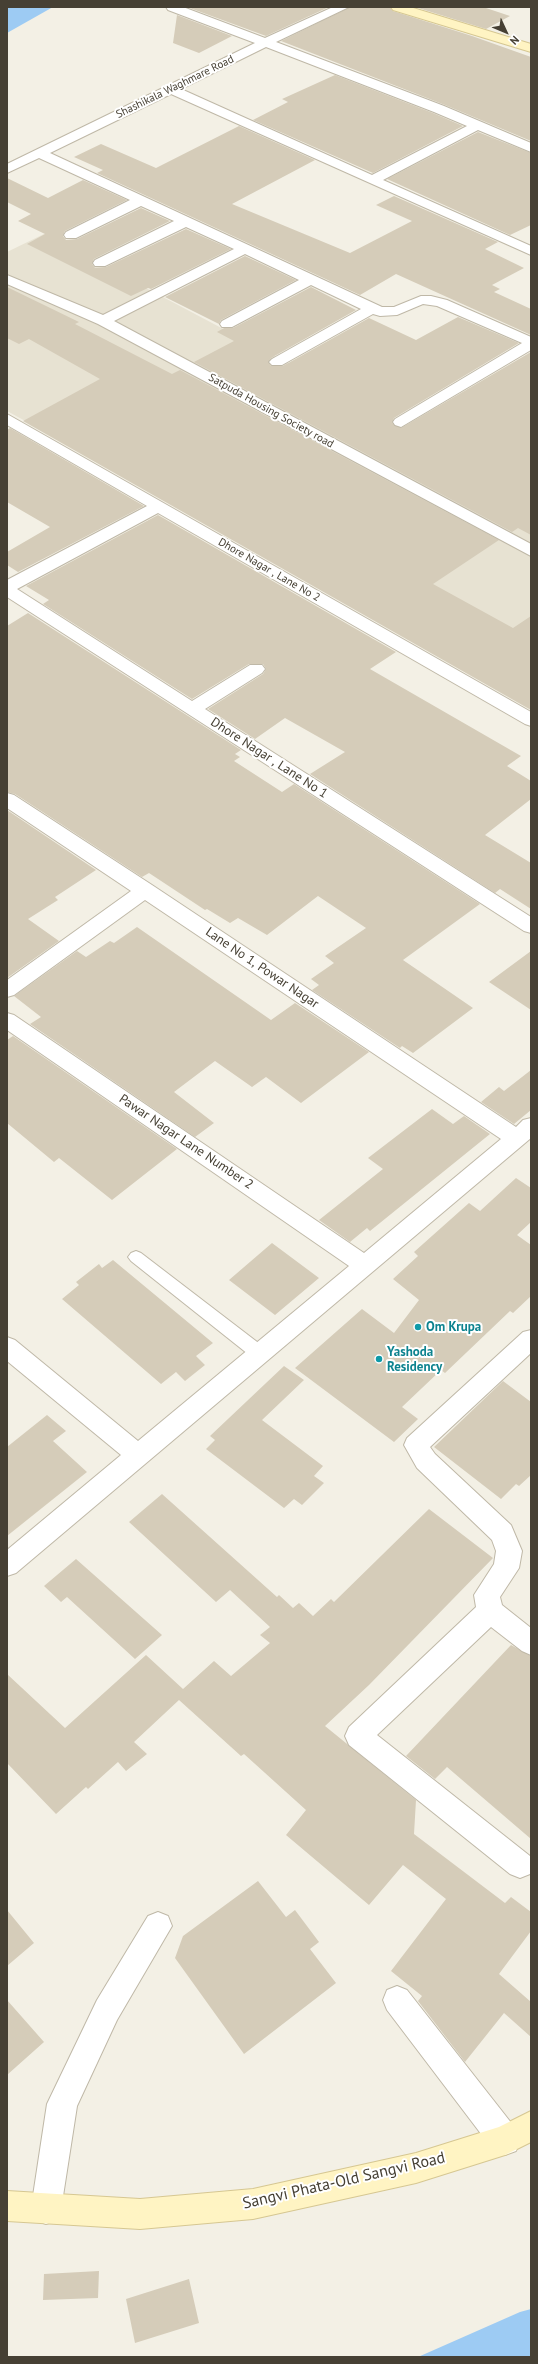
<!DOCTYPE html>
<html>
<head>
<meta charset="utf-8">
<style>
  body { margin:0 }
  #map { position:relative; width:538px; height:2364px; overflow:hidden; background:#f3f0e5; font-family:"PT Sans",sans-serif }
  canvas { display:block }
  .frame { position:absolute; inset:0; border:8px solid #464034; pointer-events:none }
  .north { position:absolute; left:486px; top:12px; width:40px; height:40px; -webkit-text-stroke:3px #fff; paint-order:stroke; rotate:134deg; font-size:11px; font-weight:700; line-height:16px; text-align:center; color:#464034 }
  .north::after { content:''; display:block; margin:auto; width:14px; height:18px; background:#464034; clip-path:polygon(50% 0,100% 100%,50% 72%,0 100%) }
</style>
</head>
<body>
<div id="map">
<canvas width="538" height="2364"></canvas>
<div class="frame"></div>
<div class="north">N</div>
</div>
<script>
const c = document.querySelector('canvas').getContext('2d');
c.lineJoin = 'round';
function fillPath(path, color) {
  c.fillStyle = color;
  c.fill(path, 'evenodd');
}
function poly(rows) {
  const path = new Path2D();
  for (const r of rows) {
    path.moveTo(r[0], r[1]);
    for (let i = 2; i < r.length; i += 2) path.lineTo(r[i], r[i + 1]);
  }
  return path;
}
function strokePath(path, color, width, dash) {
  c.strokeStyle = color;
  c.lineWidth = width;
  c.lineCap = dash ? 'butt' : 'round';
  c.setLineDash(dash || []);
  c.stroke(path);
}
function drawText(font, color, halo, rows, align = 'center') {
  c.font = font + ' "PT Sans",sans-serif';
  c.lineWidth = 4;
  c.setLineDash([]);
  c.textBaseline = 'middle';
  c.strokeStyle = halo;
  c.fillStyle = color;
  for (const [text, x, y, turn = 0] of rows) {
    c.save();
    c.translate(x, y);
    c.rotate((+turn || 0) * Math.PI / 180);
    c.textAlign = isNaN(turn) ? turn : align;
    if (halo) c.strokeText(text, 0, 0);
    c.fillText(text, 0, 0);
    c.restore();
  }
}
fillPath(poly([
  [44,234,531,492,531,669,507,685,7,411,7,252]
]), '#e7e2d2');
fillPath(poly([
  [7,7,53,7,7,33],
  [531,2309,531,2357,418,2357,520,2312]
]), '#9dcbf3');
fillPath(poly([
  [187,7,329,7,266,36],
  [350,7,390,7,393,11,472,36,531,57,531,141,445,105,281,41],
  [415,7,483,7,510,16,486,29],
  [177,15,232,36,199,53,173,43],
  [335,75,433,113,463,126,373,173,253,120,288,102,282,99],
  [239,126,315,160,232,204,350,253,412,221,376,205,394,196,498,242,485,249,524,268,492,285,500,289,494,292,531,309,531,335,396,274,360,295,97,173,103,170,74,157,101,144,156,168],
  [478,132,531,153,531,225,510,235,387,179],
  [7,178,48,198,83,180,127,200,65,231,63,236,66,240,77,239,141,208,170,221,94,259,92,264,95,268,106,267,186,229,231,249,151,289,148,288,131,296,27,244,45,234,18,221,31,214,7,202],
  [245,256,296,280,221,320,219,324,165,297],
  [7,287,79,322,75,324,172,374,180,370,499,540,433,584,513,628,531,616,531,710,23,421,100,379,29,339,19,344,7,338],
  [311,287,356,310,271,358,268,362,271,366,283,366,369,318,416,340,458,317,519,343,394,418,392,423,401,428,531,352,531,535,518,528,512,532,194,362,234,341,217,332,224,328,233,328],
  [10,428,144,506,18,572,7,565,7,552,50,527,7,502,7,430],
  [158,515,396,652,370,669,521,756,507,766,531,781,531,799,485,835,531,863,531,909,500,889,495,893,310,774,345,752,285,718,255,739,208,709,263,674,266,669,263,664,249,664,192,699,43,604,49,600,26,586],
  [28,613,241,750,235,754,240,757,234,761,282,792,294,784,480,904,403,960,473,1008,413,1053,402,1046,400,1048,312,990,319,985,311,979,334,963,325,956,366,928,318,896,267,935,238,918,230,923,207,909,205,910,149,873,142,877,15,794,7,792,7,626],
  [7,810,96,870,55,897,58,900,28,919,59,941,7,978],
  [137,927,271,1020,295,1003,369,1052,301,1103,266,1077,252,1087,215,1061,174,1092,214,1123,195,1137,30,1024,41,1017,14,996,77,951,86,957,110,941,114,943],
  [531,951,531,1010,489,982],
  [13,1036,177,1149,112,1200,59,1158,54,1162,7,1123,7,1040],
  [531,1070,531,1110,514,1124,481,1102,499,1087,504,1091],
  [432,1109,453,1124,464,1116,490,1134,370,1231,367,1228,350,1242,319,1220,383,1169,368,1158],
  [516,1178,531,1188,531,1222,517,1235,531,1245,531,1296,513,1313,510,1311,445,1373,441,1370,402,1407,418,1419,394,1442,295,1368,362,1309,394,1333,419,1300,393,1279,418,1256,414,1252,469,1203,480,1211],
  [272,1243,319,1278,275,1315,229,1280],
  [113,1260,213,1343,196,1356,205,1365,185,1381,176,1372,161,1384,62,1299,79,1285,76,1282,99,1264,102,1268],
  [284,1366,304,1380,262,1420,323,1466,314,1476,324,1483,302,1505,294,1499,284,1508,206,1449,215,1440,210,1436],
  [503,1381,531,1402,531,1475,519,1486,516,1484,501,1499,434,1447],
  [47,1415,66,1431,53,1441,87,1472,7,1536,7,1447],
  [162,1494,277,1597,279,1595,293,1608,299,1603,313,1616,331,1599,334,1602,429,1509,493,1558,369,1685,325,1726,416,1800,414,1834,505,1903,511,1897,531,1912,531,1931,499,1974,531,2002,531,2037,504,2013,465,2062,418,2001,422,1996,391,1971,446,1899,403,1865,369,1905,286,1835,306,1810,244,1754,241,1756,179,1700,134,1742,147,1754,126,1771,118,1762,88,1789,86,1787,56,1814,7,1763,7,1674,65,1728,146,1655,183,1689,214,1661,231,1676,270,1643,260,1635,270,1627,230,1590,216,1602,129,1522],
  [76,1559,162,1635,135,1659,67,1597,61,1602,44,1586],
  [511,1645,531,1656,531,1839,447,1767,435,1779,406,1756],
  [258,1881,286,1917,295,1910,319,1942,310,1949,336,1983,244,2054,175,1958,183,1936],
  [7,1910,34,1943,7,1966],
  [7,2000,44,2042,7,2075],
  [99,2271,98,2298,43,2300,44,2274],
  [189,2279,199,2323,135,2343,126,2299]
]), '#d5ccb9');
const lane = poly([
  [136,1251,141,1253,265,1348,267,1353,265,1358,259,1360,253,1358,131,1261,128,1257,131,1253,136,1251]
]);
const street = poly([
  [166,7,183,7,265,38,333,7,349,7,276,42,444,106,531,143,531,152,478,130,383,180,531,246,531,255,171,94,50,153,382,307,394,307,421,296,431,296,447,300,531,337,531,350,401,427,395,425,393,422,395,419,522,343,437,306,423,304,397,315,380,316,373,314,282,365,272,365,269,362,272,359,361,309,311,285,232,327,222,327,220,324,222,321,299,280,245,254,114,321,531,544,531,556,98,324,7,284,7,275,103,315,234,249,186,227,105,266,95,266,93,263,95,260,174,221,141,206,76,238,66,238,64,235,66,232,130,200,39,158,7,173,7,164,255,43,168,10,166,7],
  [266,47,434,112,467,126,372,175,181,89,266,47],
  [7,414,531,712,531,726,525,724,158,513,17,589,192,701,250,665,262,665,265,669,262,673,205,709,531,917,531,933,524,931,7,597,7,580,147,506,7,425,7,414],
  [7,793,14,795,152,885,516,1127,523,1120,531,1118,531,1138,16,1573,7,1576,7,1550,121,1455,7,1361,7,1337,15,1340,138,1441,349,1266,7,1030,7,1013,14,1015,364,1253,501,1139,145,900,14,995,7,997,7,980,131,891,7,808,7,793],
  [531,1330,531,1353,430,1447,435,1454,511,1525,522,1551,519,1568,500,1597,502,1605,531,1628,531,1655,522,1651,491,1627,377,1735,530,1856,530,1874,520,1878,510,1874,349,1745,345,1736,349,1727,476,1607,474,1595,494,1564,496,1551,492,1540,417,1468,404,1445,407,1438,523,1332,531,1330],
  [158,1912,168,1916,172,1926,117,2020,77,2106,61,2209,57,2220,46,2224,35,2220,31,2209,47,2104,97,2000,148,1916,158,1912],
  [397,1986,407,1990,516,2129,520,2140,516,2151,505,2155,494,2151,387,2010,383,2000,387,1990,397,1986]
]);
const secondary = poly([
  [391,7,410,7,531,44,531,52,393,10,391,7],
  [531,2111,531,2142,505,2155,416,2183,253,2219,140,2229,7,2221,7,2191,140,2199,253,2189,416,2153,499,2127,531,2111]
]);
strokePath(lane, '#bfb8a7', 2);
strokePath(street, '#bfb8a7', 2);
strokePath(secondary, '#d6c792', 2);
fillPath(lane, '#fff');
fillPath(street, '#fff');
fillPath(secondary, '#fff4c3');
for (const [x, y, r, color] of [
  [418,1327,4,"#0f9aa8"],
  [379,1359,4,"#0f9aa8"]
]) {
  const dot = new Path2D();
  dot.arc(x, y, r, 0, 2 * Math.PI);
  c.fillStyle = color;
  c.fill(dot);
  strokePath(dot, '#fff', 1.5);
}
drawText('11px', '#464034', '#fff', [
  ["Shashikala Waghmare Road",175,87,-26],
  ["Satpuda Housing Society road",271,411,29],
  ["Dhore Nagar , Lane No 2",269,570,30]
]);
drawText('13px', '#464034', '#fff', [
  ["Dhore Nagar , Lane No 1",269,758,33],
  ["Lane No 1, Powar Nagar",262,968,34],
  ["Pawar Nagar Lane Number 2",186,1142,34]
]);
drawText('bold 13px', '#0d838f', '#fff', [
  ["Om Krupa",426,1327],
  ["Yashoda",387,1352],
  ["Residency",387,1367]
], 'left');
drawText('16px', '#464034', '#fff', [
  ["Sangvi Phata-Old Sangvi Road",344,2181,-13]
]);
</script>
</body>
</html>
